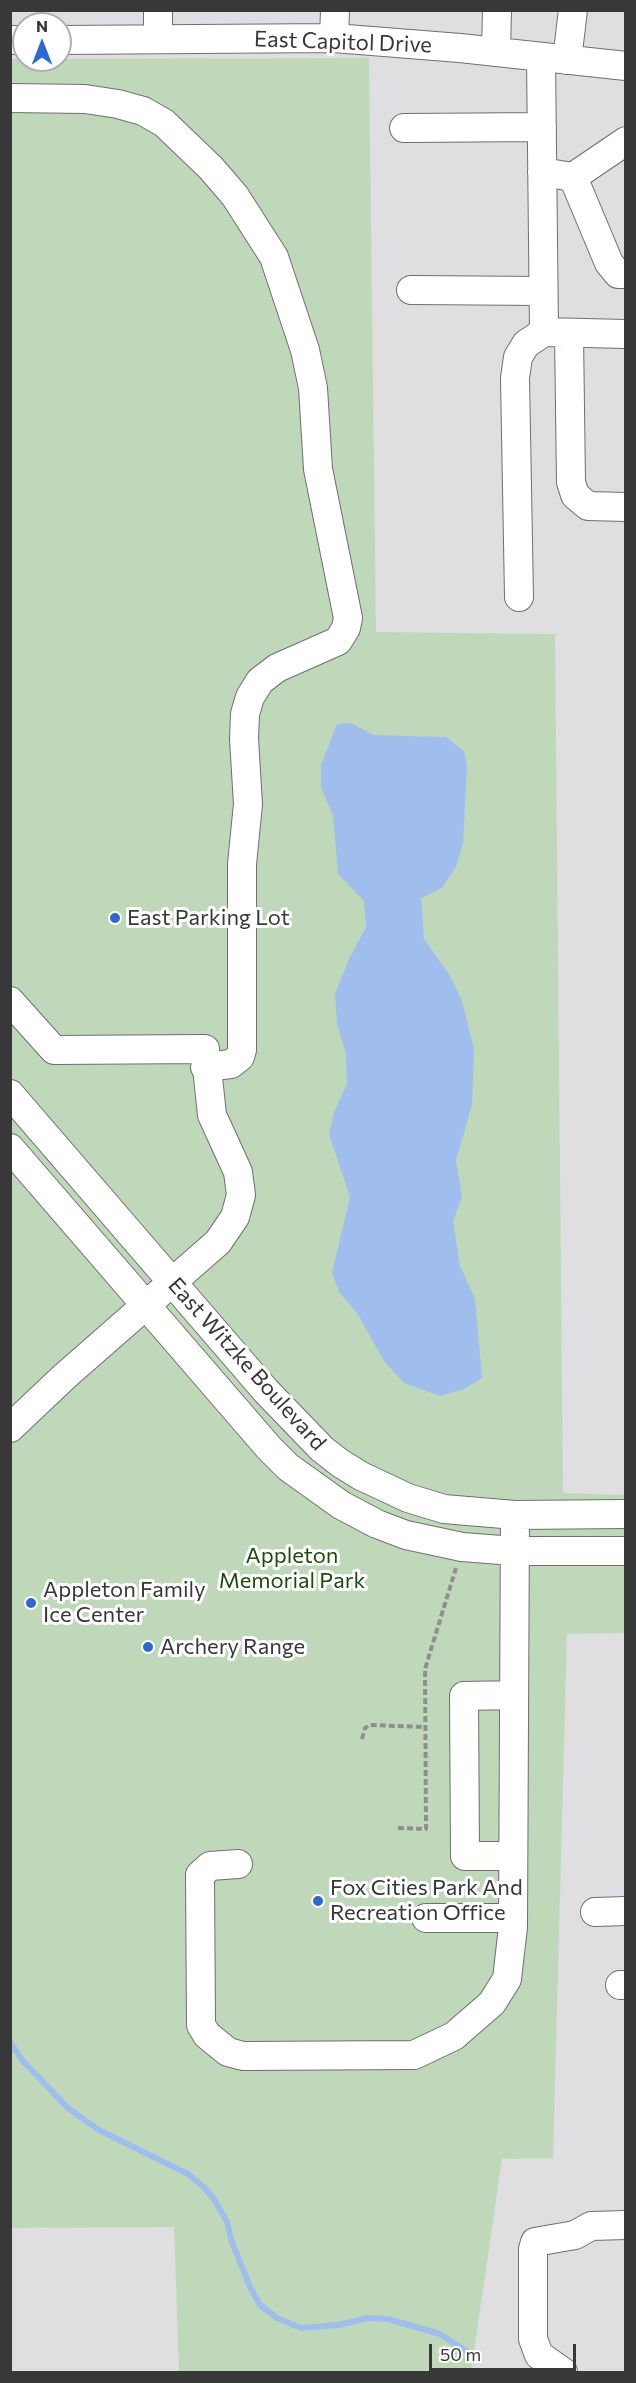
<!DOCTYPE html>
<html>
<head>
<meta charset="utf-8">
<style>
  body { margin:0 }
  #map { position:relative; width:636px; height:2383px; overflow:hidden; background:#dfdfe1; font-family:Commissioner,sans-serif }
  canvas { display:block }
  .frame { position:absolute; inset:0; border:12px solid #383839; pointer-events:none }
  .north { position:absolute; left:12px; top:12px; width:60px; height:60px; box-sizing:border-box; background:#fff; border:2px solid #afafb0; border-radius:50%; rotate:0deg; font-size:16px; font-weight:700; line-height:24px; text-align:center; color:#383839 }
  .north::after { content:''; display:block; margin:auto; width:21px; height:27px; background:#2c67d4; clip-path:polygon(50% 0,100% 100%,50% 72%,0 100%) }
  .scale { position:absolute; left:429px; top:2344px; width:147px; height:27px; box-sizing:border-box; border:3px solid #383839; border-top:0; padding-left:8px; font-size:18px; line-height:21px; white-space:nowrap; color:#383839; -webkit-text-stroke:4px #fff; paint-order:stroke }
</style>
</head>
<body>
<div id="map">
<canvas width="636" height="2383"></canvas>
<div class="frame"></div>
<div class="north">N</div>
<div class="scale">50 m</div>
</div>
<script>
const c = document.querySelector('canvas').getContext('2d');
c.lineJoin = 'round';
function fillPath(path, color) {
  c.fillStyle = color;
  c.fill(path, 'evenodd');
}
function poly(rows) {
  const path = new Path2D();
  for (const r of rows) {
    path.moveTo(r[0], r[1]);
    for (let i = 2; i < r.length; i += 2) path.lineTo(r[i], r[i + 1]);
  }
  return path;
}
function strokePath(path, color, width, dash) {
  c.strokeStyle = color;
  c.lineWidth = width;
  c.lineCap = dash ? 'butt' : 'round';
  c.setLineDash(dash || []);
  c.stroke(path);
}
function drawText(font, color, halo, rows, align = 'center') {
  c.font = font + ' Commissioner,sans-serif';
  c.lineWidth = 6;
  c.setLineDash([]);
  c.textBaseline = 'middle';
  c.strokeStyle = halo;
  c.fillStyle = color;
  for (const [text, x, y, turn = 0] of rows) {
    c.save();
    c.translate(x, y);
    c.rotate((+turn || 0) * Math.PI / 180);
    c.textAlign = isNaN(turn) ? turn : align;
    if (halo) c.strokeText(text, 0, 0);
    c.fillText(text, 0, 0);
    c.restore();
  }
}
fillPath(poly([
  [369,58,376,632,555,634,563,1493,625,1495,626,1633,567,1634,553,2158,502,2159,471,2372,179,2372,174,2227,11,2228,11,59]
]), '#c0d8ba');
fillPath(poly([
  [351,723,374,735,446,737,464,751,467,767,463,844,456,867,442,888,421,898,424,939,449,974,462,1001,474,1049,472,1105,456,1160,462,1197,453,1221,460,1266,475,1299,482,1378,464,1389,440,1396,404,1383,384,1361,357,1313,339,1292,332,1273,350,1197,329,1134,334,1112,347,1084,346,1054,337,1024,335,994,349,959,366,927,364,901,338,874,333,816,321,787,321,765,337,724]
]), '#a0beed');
strokePath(poly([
  [10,2042,23,2061,68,2108,99,2130,188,2174,204,2187,214,2199,227,2222,232,2242,251,2289,260,2305,277,2318,301,2328,338,2325,368,2318,388,2319,440,2334,466,2351]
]), '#a0beed', 6);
const minor = poly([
  [334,38,335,10],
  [158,39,158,10],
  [10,40,24,40],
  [60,40,334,38,460,48,626,66],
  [496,52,497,10],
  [541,57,544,332,626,334],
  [567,60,573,10],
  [10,98,85,99,118,104,143,111,164,123,211,168,235,196,274,257,305,350,313,388,318,469,348,618,346,628,338,641,277,668,260,681,250,697,245,714,244,739,248,804,242,864,242,1050,240,1057,231,1064,205,1067],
  [404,128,542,127],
  [542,172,573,177,609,263,618,274,626,274],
  [573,177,626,141],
  [411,290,543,291],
  [569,333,571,482,575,495,588,506,626,507],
  [519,597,515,378,518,357,526,344,544,332],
  [10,1001,54,1050,205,1049,212,1115,238,1172,241,1195,235,1217,218,1242,65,1376,10,1428],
  [10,1094,266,1391,322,1449,340,1463,361,1476,408,1498,444,1509,515,1515,626,1514],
  [10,1148,269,1448,288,1467,341,1505,377,1524,406,1535,462,1547,514,1551,626,1551],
  [513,1856,465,1856,464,1696,514,1695],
  [238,1864,210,1866,200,1875,201,2025,207,2035,228,2052,243,2056,414,2055,454,2036,492,2003,507,1979,513,1927,515,1515],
  [595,1912,626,1911],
  [426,1918,513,1918],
  [620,1985,626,1985],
  [563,2372,539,2355,533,2339,533,2249,535,2242,575,2235,591,2226,626,2225]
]);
strokePath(minor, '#6f6f71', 30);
strokePath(poly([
  [362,1739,365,1728,370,1725,426,1727],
  [398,1828,426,1829,425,1669,456,1568]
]), '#8f8f91', 4, [6, 3]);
strokePath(minor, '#fff', 28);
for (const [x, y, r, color] of [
  [115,918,6,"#2c67d4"],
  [31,1603,6,"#2c67d4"],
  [148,1647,6,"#2c67d4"],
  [318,1901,6,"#2c67d4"]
]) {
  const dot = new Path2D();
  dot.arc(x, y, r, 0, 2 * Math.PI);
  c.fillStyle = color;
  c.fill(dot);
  strokePath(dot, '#fff', 2);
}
drawText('22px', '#383839', '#fff', [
  ["East Capitol Drive",343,42,2],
  ["East Witzke Boulevard",247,1364,48]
]);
drawText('22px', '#383839', '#fff', [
  ["East Parking Lot",127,918],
  ["Appleton Family",43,1590],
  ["Ice Center",43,1615],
  ["Archery Range",160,1647],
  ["Fox Cities Park And",330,1888],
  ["Recreation Office",330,1913]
], 'left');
drawText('22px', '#1d4b0a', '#fff', [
  ["Appleton",292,1556],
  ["Memorial Park",292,1581]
]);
</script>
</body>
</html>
